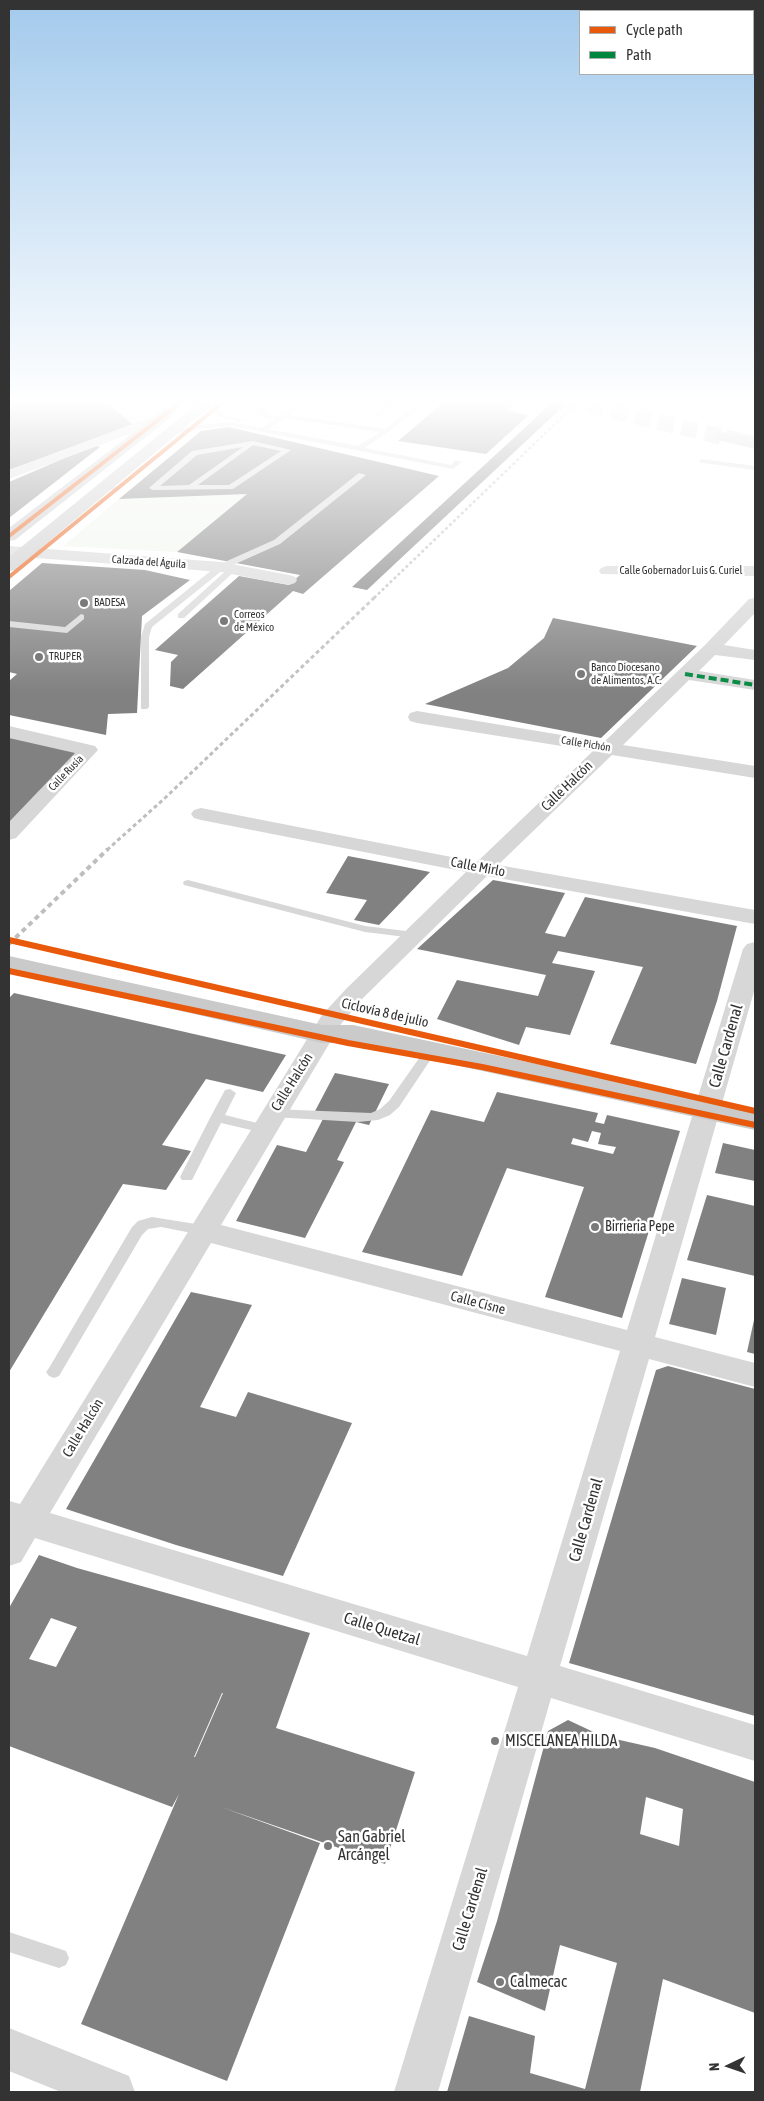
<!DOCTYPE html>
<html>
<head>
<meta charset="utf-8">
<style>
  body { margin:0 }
  #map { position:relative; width:764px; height:2101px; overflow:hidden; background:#fff; font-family:"Asap Condensed",sans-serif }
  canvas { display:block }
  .frame { position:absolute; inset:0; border:10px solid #333; pointer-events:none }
  .legend { position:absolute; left:579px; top:10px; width:175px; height:65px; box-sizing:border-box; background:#fff; border:1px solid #adadad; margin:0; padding:6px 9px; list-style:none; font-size:15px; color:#333 }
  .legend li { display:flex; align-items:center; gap:10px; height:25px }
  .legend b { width:25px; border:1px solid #adadad }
  .north { position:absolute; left:704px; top:2041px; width:50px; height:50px; -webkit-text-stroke:4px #fff; paint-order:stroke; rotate:267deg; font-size:14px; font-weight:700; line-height:20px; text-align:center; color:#333 }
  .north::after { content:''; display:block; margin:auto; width:18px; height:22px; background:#333; clip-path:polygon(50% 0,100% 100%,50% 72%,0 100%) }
</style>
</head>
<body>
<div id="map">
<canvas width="764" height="2101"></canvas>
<div class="frame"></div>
<ul class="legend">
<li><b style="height:6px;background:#e8590c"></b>Cycle path</li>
<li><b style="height:6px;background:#00873e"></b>Path</li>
</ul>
<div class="north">N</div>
</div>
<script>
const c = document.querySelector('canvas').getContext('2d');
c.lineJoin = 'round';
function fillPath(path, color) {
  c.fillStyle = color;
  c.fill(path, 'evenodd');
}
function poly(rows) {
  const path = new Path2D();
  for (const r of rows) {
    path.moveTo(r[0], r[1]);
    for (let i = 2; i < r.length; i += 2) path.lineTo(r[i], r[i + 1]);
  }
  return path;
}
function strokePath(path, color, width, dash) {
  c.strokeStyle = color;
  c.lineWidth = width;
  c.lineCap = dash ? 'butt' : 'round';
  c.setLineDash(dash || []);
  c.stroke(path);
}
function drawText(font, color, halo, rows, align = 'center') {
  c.font = font + ' "Asap Condensed",sans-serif';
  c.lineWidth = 5;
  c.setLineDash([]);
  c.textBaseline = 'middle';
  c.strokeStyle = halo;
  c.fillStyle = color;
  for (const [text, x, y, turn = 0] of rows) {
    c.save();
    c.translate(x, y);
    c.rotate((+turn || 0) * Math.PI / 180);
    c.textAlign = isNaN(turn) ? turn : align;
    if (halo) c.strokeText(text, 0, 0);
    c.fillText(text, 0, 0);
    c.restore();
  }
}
fillPath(poly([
  [103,399,123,399,169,405,149,419,133,425],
  [247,494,177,552,63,546,119,499]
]), '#f1f5ed');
fillPath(poly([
  [9,399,103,399,133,425,9,470],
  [447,399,466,402,469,399,520,399,507,411,529,415,486,454,398,441],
  [556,399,571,399,367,590,352,587],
  [229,427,439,476,303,594,293,591,183,689,170,686,171,662,178,655,155,650,239,576,289,585,300,575,177,552,247,494,119,499,201,431],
  [95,445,100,447,9,518,9,482],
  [42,563,145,570,190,580,142,616,137,713,108,714,106,735,9,715,9,681,17,674,9,672,9,591],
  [553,618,697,646,601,738,425,704,508,668,544,638],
  [9,737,78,753,9,826],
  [348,856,390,864,430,872,379,925,354,920,367,900,326,893],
  [493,880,565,893,545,933,565,937,585,897,737,926,717,1001,696,1064,610,1044,643,967,558,951,552,963,595,971,570,1035,526,1027,519,1045,437,1019,457,980,538,996,546,975,417,949],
  [14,993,286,1055,263,1092,206,1079,162,1145,191,1151,166,1190,123,1184,9,1372,9,998],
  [335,1073,389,1084,369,1125,356,1122,337,1160,344,1162,305,1238,236,1221,277,1145,306,1152,325,1115,314,1113],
  [497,1092,598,1113,595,1122,604,1124,607,1115,680,1131,622,1318,545,1297,584,1187,507,1168,462,1276,362,1252,431,1110,484,1122],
  [592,1131,601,1133,598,1144,616,1147,613,1154,571,1144,573,1138,588,1142],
  [723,1143,755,1150,755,1181,715,1173],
  [707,1195,755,1206,755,1276,687,1260],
  [682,1278,726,1288,716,1335,669,1324],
  [191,1292,252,1305,200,1407,236,1417,248,1392,352,1423,283,1576,176,1545,66,1509],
  [754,1320,755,1320,755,1354,747,1352],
  [668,1366,755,1389,755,1716,569,1663,656,1370],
  [39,1555,77,1568,310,1633,276,1728,415,1772,385,1864,221,1807,320,1843,227,2081,81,2024,179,1794,172,1807,9,1746,9,1608],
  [51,1618,77,1627,56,1667,29,1659],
  [222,1693,223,1693,195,1757,194,1757],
  [568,1720,602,1736,655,1748,755,1782,755,2013,663,1979,640,2092,447,2092,469,2016,535,2036,530,2073,585,2089,617,1963,560,1945,545,2011,477,1982,497,1921,548,1731],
  [646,1797,683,1809,679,1846,640,1834]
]), '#818181');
strokePath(poly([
  [565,399,722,437]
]), '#d6d6d6', 16, [16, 8]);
strokePath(poly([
  [229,404,236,399]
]), '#d6d6d6', 2, [1, 1]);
fillPath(poly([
  [271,399,279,399,263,412,269,415,279,416,305,399,313,399,290,415,385,429,423,399,430,399,388,432,365,448,451,465,455,460,462,462,453,469,232,426,198,429,171,435,168,433,198,425,232,422,261,428,274,420,265,418,255,412,271,399],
  [285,418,380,432,358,446,268,429,285,418],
  [394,399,401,399,379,416,375,416,375,414,394,399],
  [204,403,223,414,243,420,240,422,219,416,202,406,201,405,204,403],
  [728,430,755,436,755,440,726,433,726,431,728,430],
  [253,441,291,450,233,489,153,490,149,488,192,451,253,441],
  [253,445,281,451,229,485,198,485,253,445],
  [243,447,189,485,160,486,197,455,243,447],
  [700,459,755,466,755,470,703,463,700,463,700,459],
  [359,473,366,475,280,544,224,569,152,627,149,637,149,707,147,709,141,709,141,637,145,624,218,565,274,540,359,473],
  [102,485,116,487,120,489,116,491,105,489,101,487,102,485],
  [230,567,237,569,184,618,178,618,178,614,230,567],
  [81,614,84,615,84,619,67,633,9,627,9,621,65,627,81,614],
  [188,880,365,926,414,932,420,935,414,938,365,932,184,885,183,883,184,881,188,880],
  [431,1046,437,1050,399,1107,390,1115,378,1120,358,1122,273,1117,268,1116,266,1113,268,1110,273,1109,371,1113,380,1109,389,1101,427,1047,431,1046],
  [230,1089,236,1093,225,1115,269,1126,271,1129,269,1132,264,1133,221,1123,192,1180,182,1180,180,1177,210,1118,225,1090,230,1089],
  [152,1217,202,1225,207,1226,209,1230,207,1234,202,1235,161,1227,148,1229,142,1235,59,1376,54,1378,49,1376,46,1372,49,1368,132,1227,138,1221,152,1217],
  [9,1932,66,1951,69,1958,66,1965,59,1968,9,1952,9,1932]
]), '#d7d7d7');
fillPath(poly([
  [162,413,169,417,167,420,9,479,9,470,162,413],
  [9,546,221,562,289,575,295,577,297,580,295,583,289,585,221,572,9,556,9,546],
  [607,566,755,566,755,576,601,574,599,571,601,568,607,566],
  [755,598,755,613,724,645,755,650,755,660,715,655,699,671,755,680,755,690,689,680,623,745,755,766,755,778,612,755,498,865,755,910,755,924,487,876,362,999,341,1024,221,1225,627,1330,743,949,747,944,755,942,755,988,655,1337,755,1363,755,1387,649,1359,560,1666,755,1725,755,1761,551,1698,438,2092,394,2092,518,1687,35,1538,21,1562,9,1566,9,1501,20,1504,322,1015,346,989,466,872,201,820,194,818,191,814,194,810,201,808,477,862,593,751,417,723,410,721,408,717,410,713,417,711,604,742,705,645,749,599,755,598],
  [211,1243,620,1351,527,1656,50,1513,211,1243],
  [9,726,95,746,98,750,16,838,9,840,9,822,75,753,9,738,9,726],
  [9,2028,129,2076,135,2092,61,2092,9,2071,9,2028]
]), '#d7d7d7');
fillPath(poly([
  [203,399,219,399,15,570,9,571,9,557,203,399],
  [170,407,175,408,177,411,175,414,15,540,9,541,9,528,165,408,170,407],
  [722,432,755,439,755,449,717,440,714,437,717,434,722,432],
  [9,956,322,1025,353,1025,755,1110,755,1130,353,1043,322,1043,9,972,9,956]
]), '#cacaca');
strokePath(poly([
  [374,598,581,399]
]), '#bebebe', 2.5, [3, 2.5]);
strokePath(poly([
  [107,850,165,798,375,597]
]), '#bebebe', 3, [4, 3]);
strokePath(poly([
  [9,944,108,849]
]), '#bebebe', 4, [5, 4]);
strokePath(poly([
  [685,674,755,685]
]), '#00873e', 4, [8, 4]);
strokePath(poly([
  [9,536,185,399],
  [9,577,227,399]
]), '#e8590c', 4);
strokePath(poly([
  [9,940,755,1111],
  [9,971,348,1043,482,1067,755,1125]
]), '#e8590c', 6);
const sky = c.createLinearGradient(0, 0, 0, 693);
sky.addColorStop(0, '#a3caec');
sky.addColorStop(0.58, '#fff');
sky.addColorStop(1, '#ffffff00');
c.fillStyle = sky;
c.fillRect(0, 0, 764, 693);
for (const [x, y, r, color] of [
  [84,603,5,"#7a7a7a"],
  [224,621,5,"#7a7a7a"],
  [39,657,5,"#7a7a7a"],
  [581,674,5,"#7a7a7a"],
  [595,1227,5,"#7a7a7a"],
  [495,1741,5,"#7a7a7a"],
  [328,1846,5,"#7a7a7a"],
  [500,1982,5,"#7a7a7a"]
]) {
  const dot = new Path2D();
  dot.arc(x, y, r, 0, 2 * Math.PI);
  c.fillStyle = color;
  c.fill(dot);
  strokePath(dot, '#fff', 2);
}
drawText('11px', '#333', '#fff', [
  ["Calzada del Águila",149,562,4],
  ["Calle Gobernador Luis G. Curiel",681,571],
  ["Calle Pichón",586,744,9],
  ["Calle Rusia",66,773,-46]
]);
drawText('11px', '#333', '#fff', [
  ["BADESA",94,603],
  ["Correos",234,615],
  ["de México",234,628],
  ["TRUPER",49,657],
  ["Banco Diocesano",591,668],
  ["de Alimentos, A.C.",591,681]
], 'left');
drawText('14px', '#333', '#fff', [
  ["Calle Halcón",567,786,-44],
  ["Calle Mirlo",478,867,11],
  ["Ciclovía 8 de julio",385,1013,13],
  ["Calle Halcón",292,1082,-58],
  ["Calle Cisne",478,1303,15],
  ["Calle Halcón",83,1428,-59]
]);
drawText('14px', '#333', '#fff', [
  ["Birrieria Pepe",605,1227]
], 'left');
drawText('16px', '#333', '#fff', [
  ["Calle Cardenal",726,1046,-74],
  ["Calle Cardenal",586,1520,-74],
  ["Calle Quetzal",382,1629,17],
  ["Calle Cardenal",470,1909,-73]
]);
drawText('16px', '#333', '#fff', [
  ["MISCELANEA HILDA",505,1741],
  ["San Gabriel",338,1837],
  ["Arcángel",338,1855],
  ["Calmecac",510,1982]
], 'left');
</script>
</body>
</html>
